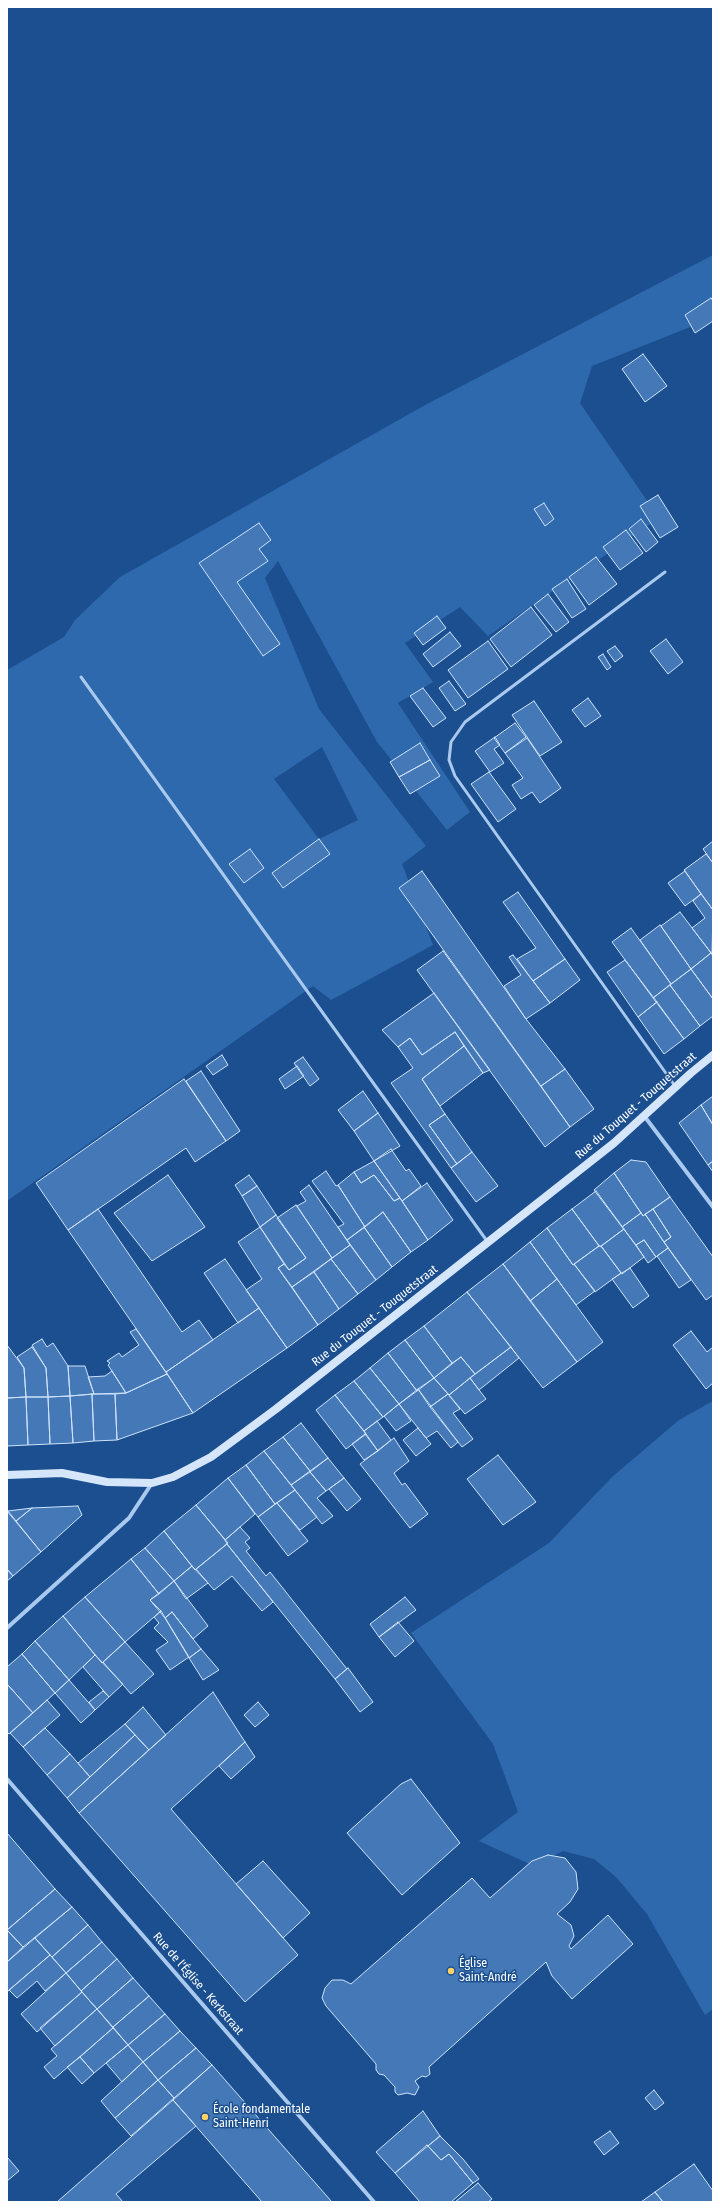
<!DOCTYPE html>
<html>
<head>
<meta charset="utf-8">
<style>
  body { margin:0 }
  #map { position:relative; width:720px; height:2209px; overflow:hidden; background:#1b4f8f; font-family:"Fira Sans Condensed",sans-serif }
  canvas { display:block }
  .frame { position:absolute; inset:0; border:8px solid #fff; pointer-events:none }
</style>
</head>
<body>
<div id="map">
<canvas width="720" height="2209"></canvas>
<div class="frame"></div>
</div>
<script>
const c = document.querySelector('canvas').getContext('2d');
c.lineJoin = 'round';
function fillPath(path, color) {
  c.fillStyle = color;
  c.fill(path, 'evenodd');
}
function poly(rows) {
  const path = new Path2D();
  for (const r of rows) {
    path.moveTo(r[0], r[1]);
    for (let i = 2; i < r.length; i += 2) path.lineTo(r[i], r[i + 1]);
  }
  return path;
}
function strokePath(path, color, width, dash) {
  c.strokeStyle = color;
  c.lineWidth = width;
  c.lineCap = dash ? 'butt' : 'round';
  c.setLineDash(dash || []);
  c.stroke(path);
}
function drawText(font, color, halo, rows, align = 'center') {
  c.font = font + ' "Fira Sans Condensed",sans-serif';
  c.lineWidth = 3;
  c.setLineDash([]);
  c.textBaseline = 'middle';
  c.strokeStyle = halo;
  c.fillStyle = color;
  for (const [text, x, y, turn = 0] of rows) {
    c.save();
    c.translate(x, y);
    c.rotate((+turn || 0) * Math.PI / 180);
    c.textAlign = isNaN(turn) ? turn : align;
    if (halo) c.strokeText(text, 0, 0);
    c.fillText(text, 0, 0);
    c.restore();
  }
}
fillPath(poly([
  [713,255,713,318,592,366,580,403,659,518,488,636,460,607,405,643,433,682,398,703,470,812,447,830,377,742,278,561,265,578,319,709,426,846,402,864,433,945,331,1000,313,986,7,1201,7,670,64,637,75,620,120,577,427,404],
  [322,747,358,820,319,839,274,779],
  [713,1401,713,2009,705,2015,647,1914,616,1877,594,1859,563,1851,534,1866,479,1841,518,1812,493,1744,411,1633,549,1543,612,1477,679,1420]
]), '#2e69ad');
const building = poly([
  [711,298,713,301,713,321,695,333,685,315,711,298],
  [643,354,667,386,645,402,622,369,643,354],
  [658,495,678,527,660,538,640,506,658,495],
  [544,503,554,519,545,526,534,509,544,503],
  [641,519,658,542,646,552,629,529,641,519],
  [259,523,271,540,259,549,268,561,237,582,280,644,263,656,199,563,259,523],
  [626,530,643,553,620,570,603,547,626,530],
  [596,557,617,584,589,605,569,577,596,557],
  [567,579,586,609,572,618,552,589,567,579],
  [548,594,569,622,556,632,534,605,548,594],
  [531,607,552,635,511,667,490,639,531,607],
  [437,616,446,628,423,645,414,633,437,616],
  [450,632,461,646,433,667,423,654,450,632],
  [666,639,683,662,668,674,650,651,666,639],
  [488,641,508,669,468,698,448,670,488,641],
  [615,646,623,656,615,662,607,651,615,646],
  [603,654,611,667,607,670,598,657,603,654],
  [449,681,466,704,455,711,439,688,449,681],
  [423,688,446,718,433,727,410,696,423,688],
  [588,698,601,716,585,727,572,710,588,698],
  [534,701,562,742,540,756,512,715,534,701],
  [515,723,526,737,505,753,494,738,515,723],
  [495,737,500,745,494,749,504,763,490,772,475,751,495,737],
  [527,738,561,788,540,803,532,792,521,799,512,785,523,778,505,753,527,738],
  [420,743,430,760,399,777,390,762,420,743],
  [430,760,440,776,410,794,399,777,430,760],
  [489,772,516,809,498,822,471,784,489,772],
  [319,839,330,854,283,888,272,873,319,839],
  [713,841,713,863,703,849,713,841],
  [250,849,264,868,244,883,229,864,250,849],
  [706,854,713,863,713,910,684,870,706,854],
  [422,871,526,1019,565,1069,541,1086,399,888,422,871],
  [685,871,701,894,685,906,668,883,685,871],
  [518,892,565,959,533,981,517,959,536,948,503,902,518,892],
  [701,894,713,910,712,954,692,928,705,918,693,901,701,894],
  [680,912,711,953,691,969,661,926,680,912],
  [660,925,691,969,671,984,640,940,660,925],
  [631,928,671,984,653,998,612,942,631,928],
  [443,951,570,1127,545,1147,417,970,443,951],
  [711,953,713,956,713,999,691,969,711,953],
  [513,955,550,1003,526,1019,504,986,521,975,509,957,513,955],
  [565,959,580,980,550,1003,533,981,565,959],
  [625,960,657,1002,638,1017,607,972,625,960],
  [691,969,713,999,713,1016,700,1026,670,985,691,969],
  [670,985,700,1026,684,1039,653,998,670,985],
  [434,993,490,1070,483,1073,455,1032,422,1055,410,1038,398,1047,382,1030,434,993],
  [657,1002,684,1039,664,1054,638,1017,657,1002],
  [455,1032,464,1046,422,1079,445,1114,429,1125,457,1164,451,1168,391,1083,413,1068,398,1047,410,1038,422,1055,455,1032],
  [464,1046,483,1073,440,1106,422,1079,464,1046],
  [222,1055,228,1065,213,1075,206,1066,222,1055],
  [303,1057,319,1079,310,1086,294,1063,303,1057],
  [297,1066,304,1076,285,1089,279,1079,297,1066],
  [565,1069,594,1109,570,1127,541,1086,565,1069],
  [201,1071,240,1131,226,1141,186,1081,201,1071],
  [184,1079,226,1141,195,1162,186,1148,68,1230,36,1183,184,1079],
  [363,1091,378,1113,354,1131,338,1110,363,1091],
  [713,1096,713,1125,701,1105,713,1096],
  [701,1105,713,1125,713,1161,708,1165,679,1123,701,1105],
  [378,1113,400,1146,374,1161,354,1131,378,1113],
  [445,1114,472,1152,457,1164,429,1125,445,1114],
  [391,1149,406,1171,409,1169,421,1186,402,1201,374,1161,391,1149],
  [472,1152,498,1186,476,1202,451,1168,472,1152],
  [631,1160,646,1162,670,1197,643,1216,614,1173,631,1160],
  [374,1161,400,1198,394,1201,374,1175,361,1183,354,1172,374,1161],
  [713,1161,713,1172,708,1165,713,1161],
  [326,1171,336,1186,338,1185,365,1227,347,1240,338,1227,344,1224,312,1181,326,1171],
  [354,1172,361,1183,374,1175,394,1201,400,1198,428,1240,411,1252,383,1212,365,1227,338,1185,354,1172],
  [614,1173,641,1213,622,1227,594,1190,614,1173],
  [168,1175,205,1227,152,1261,114,1213,168,1175],
  [249,1175,257,1186,242,1196,235,1185,249,1175],
  [427,1183,453,1220,428,1240,402,1201,427,1183],
  [309,1185,350,1245,332,1258,297,1206,306,1201,300,1192,309,1185],
  [257,1186,276,1215,260,1227,242,1196,257,1186],
  [596,1191,624,1229,600,1247,572,1209,596,1191],
  [670,1197,713,1257,713,1295,706,1300,664,1242,671,1237,653,1209,670,1197],
  [296,1205,332,1258,292,1287,278,1268,284,1264,289,1270,306,1258,277,1218,296,1205],
  [98,1209,182,1332,199,1320,213,1340,166,1372,68,1230,98,1209],
  [572,1209,599,1246,573,1265,547,1228,572,1209],
  [653,1209,671,1237,664,1242,645,1214,653,1209],
  [383,1212,411,1252,392,1267,364,1227,383,1212],
  [641,1213,643,1216,645,1214,668,1248,656,1257,644,1240,636,1245,622,1227,641,1213],
  [276,1215,306,1258,289,1270,260,1227,276,1215],
  [260,1227,284,1264,278,1268,318,1325,287,1348,246,1290,262,1279,238,1242,260,1227],
  [364,1227,392,1267,376,1280,347,1240,364,1227],
  [547,1228,573,1265,574,1264,595,1291,576,1305,530,1242,547,1228],
  [624,1229,644,1257,622,1274,601,1246,624,1229],
  [644,1240,656,1257,648,1263,636,1245,644,1240],
  [530,1242,557,1279,530,1301,503,1264,530,1242],
  [350,1245,376,1280,358,1294,331,1259,350,1245],
  [599,1246,601,1246,621,1273,595,1292,574,1264,599,1246],
  [668,1248,691,1280,679,1288,657,1256,668,1248],
  [225,1259,259,1308,238,1323,204,1273,225,1259],
  [331,1259,358,1294,339,1309,314,1272,331,1259],
  [503,1264,577,1362,543,1388,467,1292,503,1264],
  [630,1268,649,1296,633,1308,612,1279,630,1268],
  [314,1272,339,1309,318,1325,292,1287,314,1272],
  [557,1279,603,1342,577,1362,530,1301,557,1279],
  [467,1292,511,1347,475,1374,461,1357,452,1363,424,1326,467,1292],
  [259,1308,287,1348,193,1413,166,1372,259,1308],
  [424,1326,452,1363,434,1378,405,1340,424,1326],
  [136,1329,167,1374,126,1393,108,1365,110,1363,107,1361,119,1353,122,1357,139,1345,130,1332,136,1329],
  [691,1331,707,1352,713,1347,713,1383,706,1389,673,1345,691,1331],
  [42,1339,47,1347,53,1343,68,1366,70,1396,48,1397,46,1368,32,1345,42,1339],
  [405,1340,434,1378,417,1391,388,1353,405,1340],
  [7,1345,24,1368,26,1397,7,1398,7,1345],
  [32,1347,46,1368,48,1397,26,1397,24,1368,17,1357,32,1347],
  [511,1347,519,1358,479,1390,470,1378,511,1347],
  [388,1353,417,1391,399,1404,370,1368,388,1353],
  [461,1357,475,1374,449,1395,434,1378,461,1357],
  [68,1366,85,1366,94,1394,70,1396,68,1366],
  [370,1368,399,1404,383,1417,354,1381,370,1368],
  [112,1371,126,1393,94,1394,88,1377,105,1376,112,1371],
  [167,1374,193,1413,117,1440,115,1394,126,1393,167,1374],
  [434,1378,448,1394,430,1407,418,1389,434,1378],
  [470,1378,486,1399,465,1414,449,1395,470,1378],
  [354,1381,383,1417,364,1431,335,1395,354,1381],
  [418,1389,458,1442,451,1448,437,1431,426,1438,399,1404,418,1389],
  [92,1394,115,1394,117,1440,94,1441,92,1394],
  [92,1394,94,1441,73,1443,70,1396,92,1394],
  [448,1394,460,1409,453,1413,473,1439,462,1447,430,1407,448,1394],
  [335,1395,366,1434,346,1449,316,1410,335,1395],
  [70,1396,73,1443,50,1444,48,1397,70,1396],
  [26,1397,48,1397,50,1444,28,1445,26,1397],
  [26,1397,28,1445,7,1446,7,1398,26,1397],
  [399,1404,411,1421,396,1431,384,1416,399,1404],
  [377,1421,391,1440,378,1451,364,1431,377,1421],
  [301,1423,328,1458,310,1471,283,1437,301,1423],
  [418,1428,431,1444,416,1456,403,1440,418,1428],
  [365,1434,378,1451,364,1460,352,1444,365,1434],
  [283,1437,310,1471,291,1485,264,1451,283,1437],
  [394,1438,409,1461,394,1473,402,1485,405,1483,428,1514,410,1528,360,1464,394,1438],
  [264,1451,295,1490,275,1504,246,1465,264,1451],
  [498,1455,536,1502,503,1525,467,1479,498,1455],
  [328,1458,344,1478,326,1491,310,1472,328,1458],
  [246,1465,275,1504,258,1517,228,1478,246,1465],
  [310,1472,326,1491,317,1498,333,1516,322,1524,291,1485,310,1472],
  [228,1478,255,1514,225,1540,196,1505,228,1478],
  [344,1478,361,1499,347,1511,329,1489,344,1478],
  [295,1490,317,1517,300,1530,277,1503,295,1490],
  [277,1503,308,1541,288,1556,258,1517,277,1503],
  [196,1505,228,1543,195,1570,164,1531,196,1505],
  [78,1506,82,1515,41,1552,16,1521,32,1508,78,1506],
  [32,1508,16,1521,8,1511,32,1508],
  [7,1511,41,1552,13,1576,7,1569,7,1511],
  [240,1527,250,1538,245,1542,250,1548,246,1551,266,1576,270,1572,347,1669,335,1679,227,1544,225,1540,240,1527],
  [164,1531,192,1566,174,1581,145,1548,164,1531],
  [227,1544,273,1602,262,1611,232,1576,214,1590,196,1569,227,1544],
  [145,1548,174,1581,159,1594,131,1559,145,1548],
  [131,1559,159,1594,150,1600,161,1611,125,1642,85,1597,131,1559],
  [192,1566,208,1583,186,1599,174,1581,192,1566],
  [7,1569,13,1576,7,1581,7,1569],
  [174,1581,208,1626,193,1639,172,1612,165,1618,150,1600,174,1581],
  [85,1597,125,1642,102,1663,63,1616,85,1597],
  [405,1597,416,1610,379,1637,370,1624,405,1597],
  [161,1611,189,1657,170,1670,156,1650,168,1642,154,1628,159,1623,154,1617,161,1611],
  [172,1612,201,1649,189,1658,165,1618,172,1612],
  [63,1616,95,1655,69,1680,35,1641,63,1616],
  [398,1622,414,1641,395,1657,379,1637,398,1622],
  [35,1641,69,1680,55,1693,22,1654,35,1641],
  [125,1642,154,1674,131,1694,103,1662,125,1642],
  [201,1649,219,1670,203,1680,189,1658,201,1649],
  [22,1654,55,1693,33,1713,7,1684,7,1667,22,1654],
  [95,1655,123,1684,109,1697,83,1667,95,1655],
  [348,1668,373,1702,360,1712,335,1679,348,1668],
  [69,1680,95,1710,81,1723,55,1693,69,1680],
  [7,1684,33,1713,9,1734,7,1732,7,1684],
  [103,1691,109,1697,95,1710,89,1702,103,1691],
  [213,1692,245,1742,171,1809,298,1955,245,2002,79,1813,213,1692],
  [47,1700,60,1715,23,1747,10,1733,47,1700],
  [258,1702,269,1715,255,1727,244,1715,258,1702],
  [143,1707,166,1735,149,1750,125,1724,143,1707],
  [125,1724,135,1735,90,1777,78,1763,125,1724],
  [45,1728,70,1754,47,1775,23,1747,45,1728],
  [135,1735,149,1750,79,1813,67,1798,135,1735],
  [245,1742,255,1757,231,1779,219,1766,245,1742],
  [70,1754,90,1777,67,1798,47,1775,70,1754],
  [411,1779,460,1843,402,1895,347,1833,401,1784,411,1779],
  [7,1833,55,1889,7,1930,7,1833],
  [548,1855,565,1858,576,1872,578,1889,570,1902,557,1914,571,1925,574,1936,569,1946,571,1949,608,1915,633,1944,572,1999,552,1976,546,1962,429,2067,430,2074,426,2077,422,2076,415,2081,419,2087,415,2095,407,2093,398,2095,395,2092,395,2087,384,2075,379,2074,376,2070,376,2064,326,2006,322,1998,325,1988,332,1980,343,1980,351,1984,472,1878,490,1898,532,1861,548,1855],
  [263,1861,310,1913,283,1938,236,1884,263,1861],
  [55,1889,72,1907,23,1947,7,1930,55,1889],
  [72,1907,88,1925,52,1957,35,1938,72,1907],
  [88,1925,102,1942,66,1973,52,1957,88,1925],
  [7,1930,23,1947,7,1962,7,1930],
  [35,1938,50,1955,7,1992,7,1962,35,1938],
  [102,1942,117,1959,81,1991,66,1973,102,1942],
  [50,1955,66,1973,45,1991,37,1981,17,1998,9,1990,50,1955],
  [117,1959,133,1978,97,2009,81,1991,117,1959],
  [66,1973,82,1992,37,2032,21,2014,66,1973],
  [133,1978,149,1996,113,2027,97,2009,133,1978],
  [82,1992,97,2009,55,2046,40,2028,82,1992],
  [149,1996,165,2014,128,2045,113,2027,149,1996],
  [97,2009,113,2028,54,2079,44,2067,57,2056,51,2049,97,2009],
  [165,2014,180,2031,143,2062,128,2045,165,2014],
  [113,2028,128,2045,94,2073,80,2057,113,2028],
  [180,2031,196,2048,158,2080,143,2062,180,2031],
  [128,2045,143,2062,122,2082,106,2063,128,2045],
  [196,2048,212,2065,174,2098,158,2080,196,2048],
  [80,2057,94,2073,82,2084,67,2067,80,2057],
  [143,2062,158,2080,115,2118,101,2101,143,2062],
  [212,2065,332,2202,262,2202,173,2100,212,2065],
  [158,2080,174,2098,131,2136,115,2118,158,2080],
  [654,2090,664,2103,655,2110,645,2098,654,2090],
  [173,2100,196,2126,116,2194,123,2202,57,2202,173,2100],
  [423,2111,440,2136,395,2173,376,2152,423,2111],
  [610,2131,619,2143,604,2155,594,2142,610,2131],
  [440,2136,463,2159,479,2179,473,2183,449,2154,441,2160,428,2146,440,2136],
  [427,2145,441,2160,449,2154,473,2183,451,2202,420,2202,395,2173,427,2145],
  [7,2157,19,2171,7,2181,7,2157],
  [694,2164,713,2191,713,2202,663,2202,655,2192,694,2164],
  [478,2183,492,2199,488,2202,455,2202,478,2183],
  [655,2192,663,2202,641,2202,655,2192]
]);
fillPath(building, '#4478b7');
strokePath(building, '#cfe3fa', 1);
strokePath(poly([
  [665,572,465,722,451,742,449,760,455,776,675,1086],
  [81,677,487,1241]
]), '#a9c9ee', 3);
strokePath(poly([
  [645,1117,713,1207],
  [7,1628,129,1518,152,1483],
  [7,1779,374,2202]
]), '#a9c9ee', 4);
strokePath(poly([
  [7,1475,62,1473,107,1482,152,1483,173,1477,211,1457,276,1409,614,1143,691,1073,713,1055]
]), '#d6e6fa', 8);
for (const [x, y, r, color] of [
  [451,1971,4,"#ffd166"],
  [205,2117,4,"#ffd166"]
]) {
  const dot = new Path2D();
  dot.arc(x, y, r, 0, 2 * Math.PI);
  c.fillStyle = color;
  c.fill(dot);
  strokePath(dot, '#1b4f8f', 1.5);
}
drawText('12px', '#fff', '#1b4f8f', [
  ["Rue du Touquet - Touquetstraat",636,1106,-41],
  ["Rue du Touquet - Touquetstraat",375,1316,-38],
  ["Rue de l'Église - Kerkstraat",198,1984,49]
]);
drawText('12px', '#fff', '#1b4f8f', [
  ["Église",459,1964],
  ["Saint-André",459,1978],
  ["École fondamentale",213,2110],
  ["Saint-Henri",213,2124]
], 'left');
</script>
</body>
</html>
